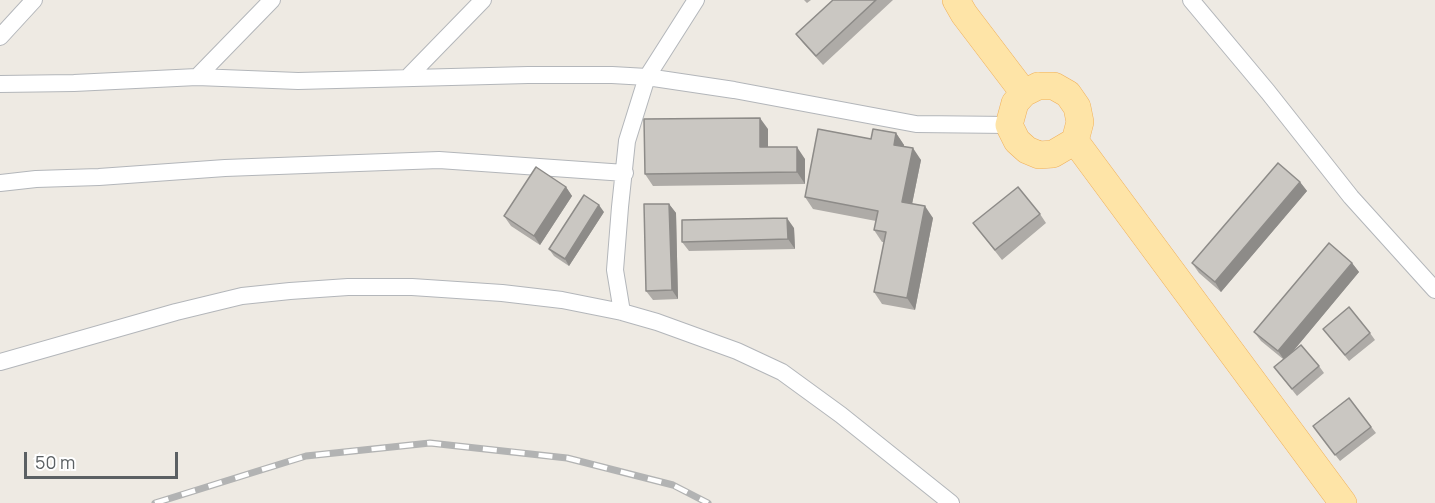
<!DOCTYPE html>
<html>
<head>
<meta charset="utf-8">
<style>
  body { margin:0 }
  #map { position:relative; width:1435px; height:503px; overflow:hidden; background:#eeeae3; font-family:Manrope,sans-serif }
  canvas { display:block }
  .scale { position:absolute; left:24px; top:452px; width:154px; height:27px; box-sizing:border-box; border:3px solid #5b6063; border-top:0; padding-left:8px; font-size:18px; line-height:21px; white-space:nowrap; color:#5b6063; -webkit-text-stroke:4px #fff; paint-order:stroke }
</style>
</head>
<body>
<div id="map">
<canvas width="1435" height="503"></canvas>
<div class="scale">50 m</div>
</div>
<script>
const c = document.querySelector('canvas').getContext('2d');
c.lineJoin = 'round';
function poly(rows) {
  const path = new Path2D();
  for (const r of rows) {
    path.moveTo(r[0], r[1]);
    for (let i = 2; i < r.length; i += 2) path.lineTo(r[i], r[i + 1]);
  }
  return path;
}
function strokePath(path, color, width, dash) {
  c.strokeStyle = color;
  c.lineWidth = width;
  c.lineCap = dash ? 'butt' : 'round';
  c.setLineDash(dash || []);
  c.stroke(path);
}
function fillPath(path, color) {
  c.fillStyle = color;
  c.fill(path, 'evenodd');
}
const minor = poly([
  [1191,0,1268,92,1351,197,1435,290],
  [0,37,34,0],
  [197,77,272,0],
  [407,78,483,0],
  [0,84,74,83,197,77,298,81,528,75,612,75,647,77,734,90,916,124,1009,125],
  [0,183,36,179,99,177,225,168,439,160,625,173],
  [622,312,615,270,620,207,627,141,647,77,696,0],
  [0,362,176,312,242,296,290,291,348,287,412,287,502,293,562,300,622,312,657,322,737,351,782,372,841,415,951,503]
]);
const primary = poly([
  [956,0,964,14,1024,93],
  [1038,86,1054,86,1068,94,1077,107,1080,122,1075,141,1053,154,1039,155,1027,150,1017,141,1009,125,1015,103,1024,93,1038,86],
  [1075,141,1343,503]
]);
strokePath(minor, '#b3b6ba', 18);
strokePath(primary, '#f0b059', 28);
strokePath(minor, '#fff', 16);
strokePath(primary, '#fee4a7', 27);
const rail = poly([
  [155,503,306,456,430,443,567,458,673,485,708,503]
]);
strokePath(rail, '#b2b3b3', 7);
strokePath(rail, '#fff', 4.5, [14]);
fillPath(poly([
  [804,0,811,0,807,3],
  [833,0,893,0,823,65,803,43,796,34],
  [768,129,768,147,805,159,805,184,653,186,645,174],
  [896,133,904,145,904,147,921,160,912,204,933,218,915,310,882,304,874,292,884,242,882,242,874,230,876,221,813,209,805,197,871,139],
  [1300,182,1307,191,1221,292,1199,273,1192,263],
  [566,187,572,196,540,245,511,226,504,216],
  [669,204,676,213,678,299,653,300,646,291],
  [604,212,569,266,554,256,549,249],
  [1040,214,1046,223,1002,260,973,223],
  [794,228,795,249,689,251,682,242],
  [1352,263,1359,272,1293,351,1319,366,1324,373,1297,396,1274,367,1283,359,1261,341,1254,332],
  [1323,329,1370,333,1375,340,1349,361],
  [1349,398,1376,433,1340,461,1318,433]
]), '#aeaba7');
fillPath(poly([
  [760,118,768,129,768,159,760,147],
  [896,133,904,145,902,157,894,145],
  [797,147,805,159,805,184,797,172],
  [913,148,921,160,910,214,902,202],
  [1300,182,1307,191,1221,292,1215,282],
  [566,187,572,196,540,245,534,236],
  [669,204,676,213,678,299,672,290],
  [599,205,604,212,569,266,565,259],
  [925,206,933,218,915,310,907,298],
  [787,218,794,228,795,249,788,239],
  [1352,263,1359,272,1285,361,1278,351]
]), '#8d8b88');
const building = poly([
  [833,0,876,0,816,56,796,34,833,0],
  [760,118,760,147,797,147,797,172,645,174,644,119,760,118],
  [818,129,871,139,873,129,896,133,894,145,913,148,902,202,925,206,907,298,874,292,886,232,874,230,878,211,805,197,818,129],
  [1278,163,1300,182,1215,282,1192,263,1278,163],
  [536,167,566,187,534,236,504,216,536,167],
  [1018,187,1040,214,995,250,973,223,1018,187],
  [584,195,599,205,565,259,549,249,584,195],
  [644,204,669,204,672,290,646,291,644,204],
  [787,218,788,239,682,242,682,220,787,218],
  [1329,243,1352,263,1278,351,1254,332,1329,243],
  [1349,307,1370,333,1345,355,1323,329,1349,307],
  [1301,345,1319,366,1292,389,1274,367,1301,345],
  [1349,398,1371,427,1335,455,1313,426,1349,398]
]);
fillPath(building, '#cac7c2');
strokePath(building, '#8d8b88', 1.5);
</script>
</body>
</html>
